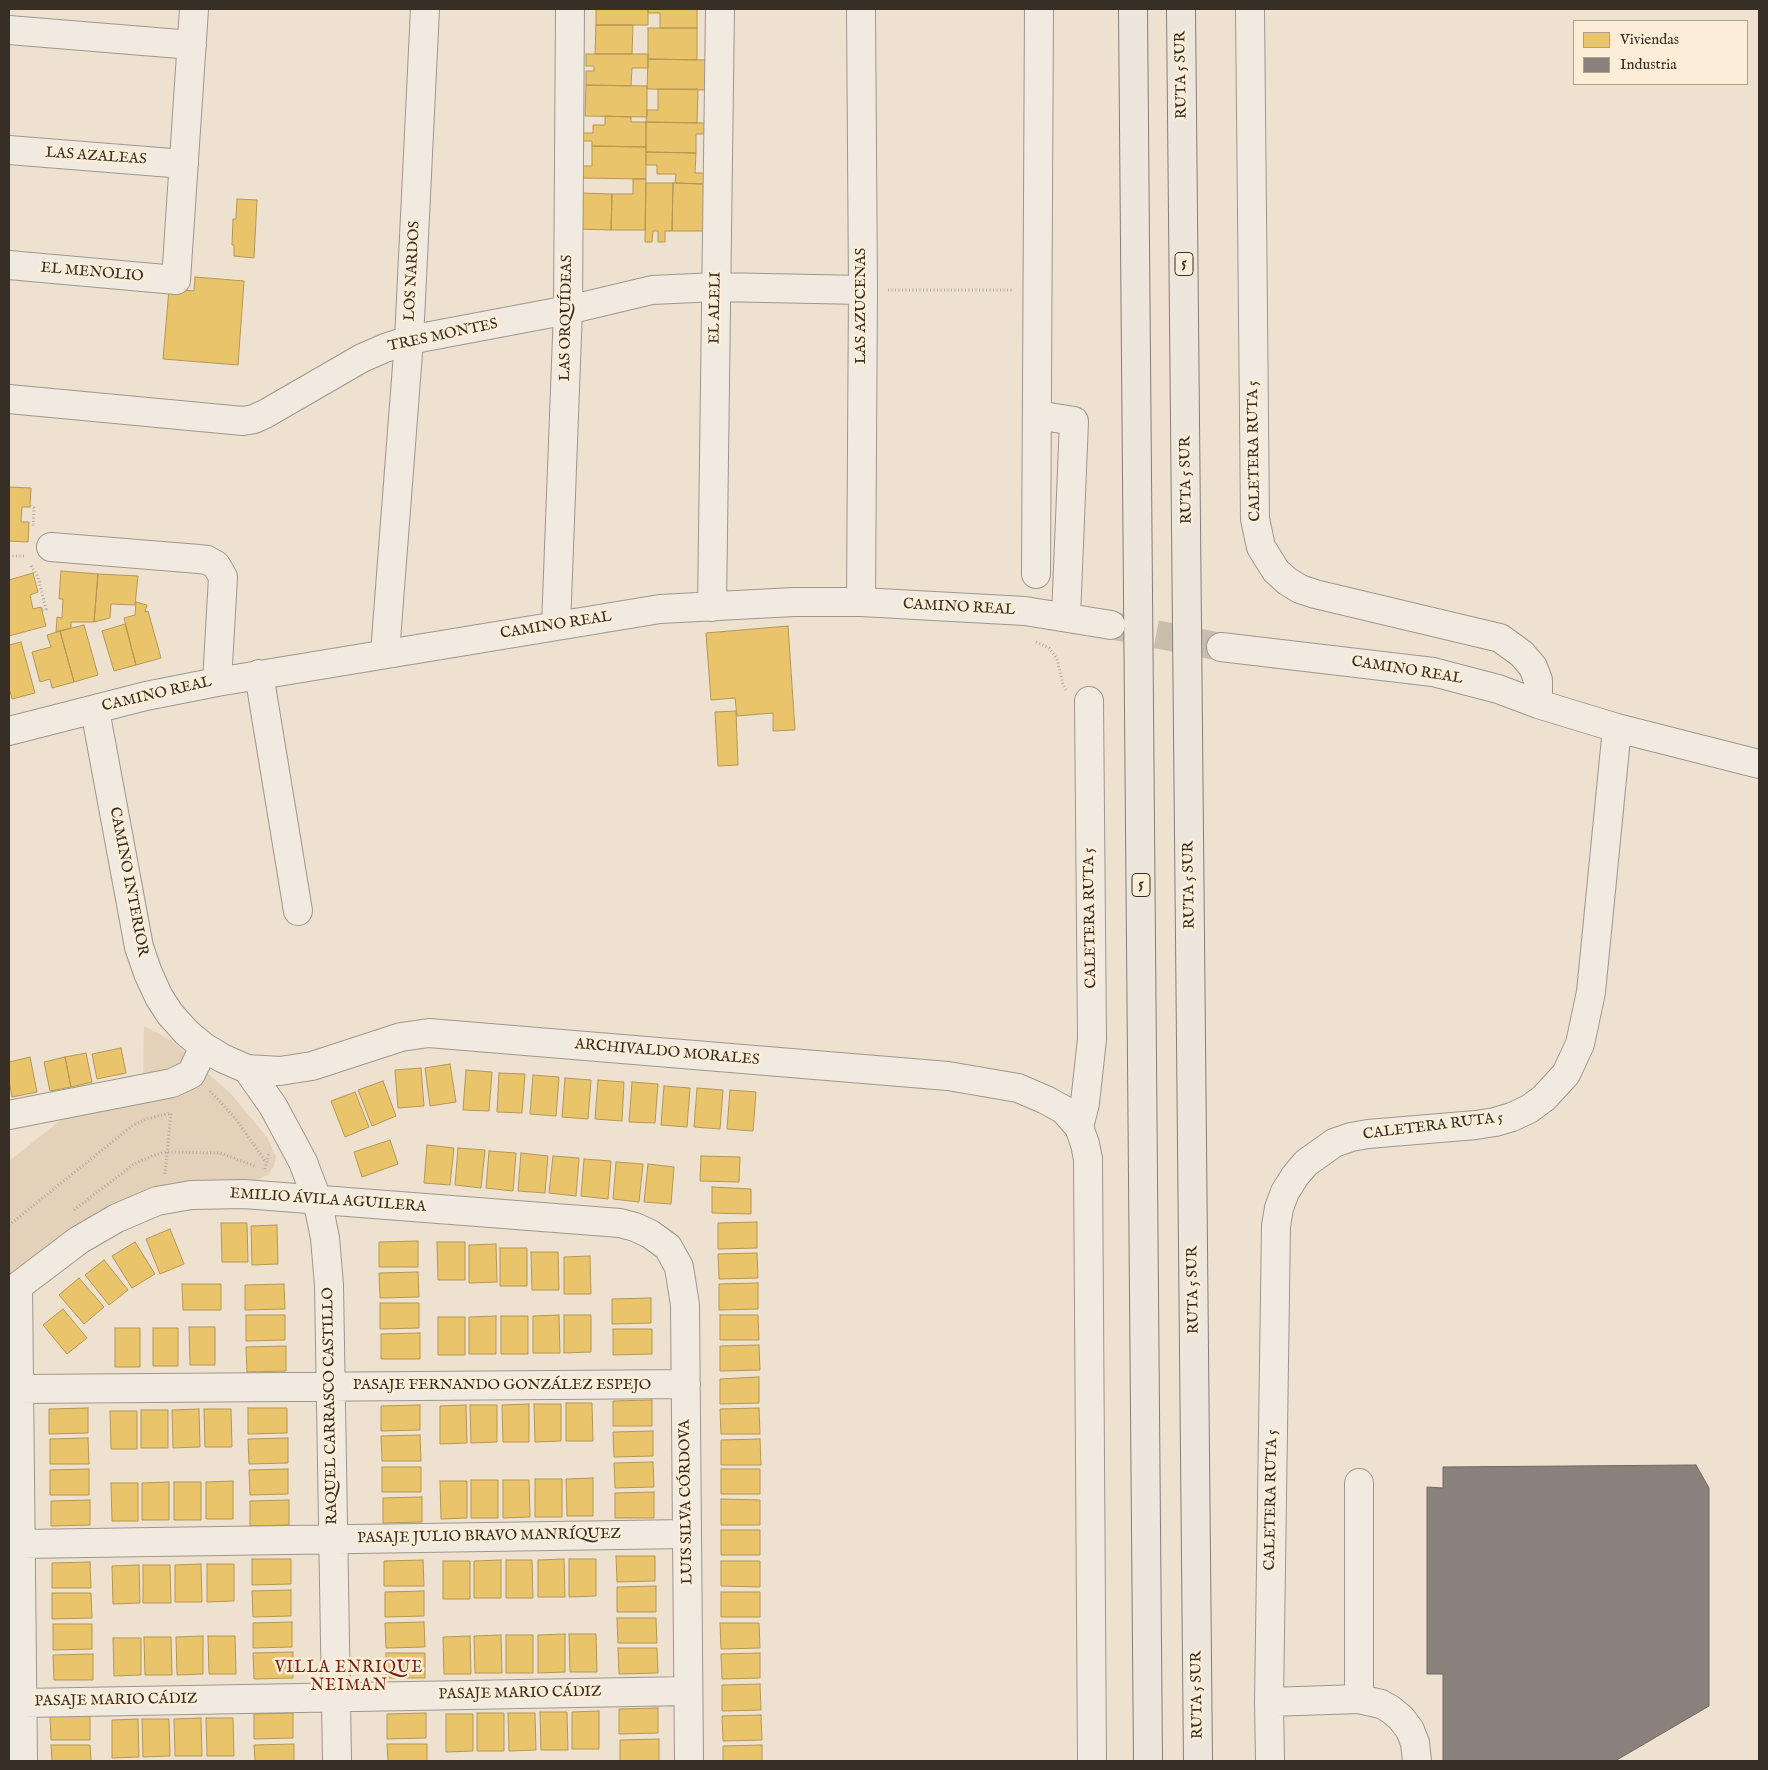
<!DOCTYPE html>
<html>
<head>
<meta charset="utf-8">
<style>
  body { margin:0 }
  #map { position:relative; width:1768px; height:1770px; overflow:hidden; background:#eee1cf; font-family:"IM FELL English",serif }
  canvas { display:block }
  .frame { position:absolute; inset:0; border:10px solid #372f25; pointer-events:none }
  .legend { position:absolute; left:1573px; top:20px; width:175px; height:65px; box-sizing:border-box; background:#fcedd7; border:1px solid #ada190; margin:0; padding:6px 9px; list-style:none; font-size:15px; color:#372f25 }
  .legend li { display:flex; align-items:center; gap:10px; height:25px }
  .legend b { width:25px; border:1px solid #ada190 }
</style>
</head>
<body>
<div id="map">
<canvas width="1768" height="1770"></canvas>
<div class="frame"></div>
<ul class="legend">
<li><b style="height:14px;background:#e9c46a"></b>Viviendas</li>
<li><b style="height:14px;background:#8a817c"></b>Industria</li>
</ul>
</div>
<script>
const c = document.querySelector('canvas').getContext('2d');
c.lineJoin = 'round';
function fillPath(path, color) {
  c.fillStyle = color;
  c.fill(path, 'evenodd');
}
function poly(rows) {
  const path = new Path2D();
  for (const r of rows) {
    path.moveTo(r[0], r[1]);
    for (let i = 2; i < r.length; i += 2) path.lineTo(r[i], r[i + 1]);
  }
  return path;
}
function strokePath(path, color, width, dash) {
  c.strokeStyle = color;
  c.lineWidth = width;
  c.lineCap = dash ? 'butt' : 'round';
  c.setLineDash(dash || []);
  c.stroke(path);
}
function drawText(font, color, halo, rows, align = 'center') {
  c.font = font + ' "IM FELL English",serif';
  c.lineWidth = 5;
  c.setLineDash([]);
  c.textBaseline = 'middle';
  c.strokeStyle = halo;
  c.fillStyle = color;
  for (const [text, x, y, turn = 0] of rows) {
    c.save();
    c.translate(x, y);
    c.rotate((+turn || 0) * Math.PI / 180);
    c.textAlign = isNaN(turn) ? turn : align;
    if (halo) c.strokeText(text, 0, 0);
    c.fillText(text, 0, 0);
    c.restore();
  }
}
fillPath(poly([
  [144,1026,171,1040,232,1095,267,1137,276,1157,274,1166,269,1174,258,1180,195,1180,161,1186,120,1201,94,1214,9,1277,9,1161,70,1113,143,1097]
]), '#e3d1b9');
const homes = poly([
  [596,9,648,9,648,25,596,25,596,9],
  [648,9,697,9,697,28,660,28,660,13,648,13,648,9],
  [596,25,633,25,632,54,595,54,596,25],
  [648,28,697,28,697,60,648,59,648,28],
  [586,54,648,54,648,68,632,68,631,86,586,85,586,71,594,71,594,66,586,66,586,54],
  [648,59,707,60,707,90,647,89,648,59],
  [586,85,647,86,647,117,585,116,586,85],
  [658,89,698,89,697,123,646,122,647,110,658,110,658,89],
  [605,116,631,117,631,122,646,122,646,147,592,146,592,141,583,141,583,133,593,133,593,125,605,125,605,116],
  [646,122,707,123,707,134,696,134,696,153,646,152,646,122],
  [592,146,646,147,646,179,581,178,582,166,592,166,592,146],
  [646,152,696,153,695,173,705,173,704,184,675,183,676,174,657,174,657,165,646,165,646,152],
  [633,179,646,179,645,230,611,230,612,194,633,194,633,179],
  [646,183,673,183,672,231,665,231,665,242,658,242,658,231,653,231,652,242,645,242,646,183],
  [673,183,704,184,704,231,672,231,673,183],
  [579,193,612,194,611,230,578,229,579,193],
  [237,199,257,200,254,258,234,256,234,245,232,245,233,219,236,219,237,199],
  [195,277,244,281,238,365,163,359,169,289,194,291,195,277],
  [9,487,31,488,30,507,22,507,21,522,29,522,28,542,9,541,9,487],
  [61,571,98,574,94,622,71,622,71,628,56,632,57,617,62,618,63,599,59,599,61,571],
  [33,573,38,592,30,595,33,609,41,607,46,626,9,636,9,580,33,573],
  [98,574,138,576,135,605,111,604,110,618,94,622,98,574],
  [136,602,147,605,145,612,148,611,161,658,136,665,124,618,135,615,136,602],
  [125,624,136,665,114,671,102,631,125,624],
  [84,625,98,675,74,682,60,631,84,625],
  [788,626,795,730,773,731,773,713,737,716,735,698,711,700,706,633,788,626],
  [60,631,74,682,52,688,50,679,40,682,32,652,51,647,47,635,60,631],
  [21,642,35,693,12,699,9,688,9,645,21,642],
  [736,711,738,765,718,766,715,712,736,711],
  [121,1048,126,1073,97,1079,92,1054,121,1048],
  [86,1053,92,1082,71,1087,65,1057,86,1053],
  [30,1057,37,1092,12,1097,9,1080,9,1062,30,1057],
  [65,1057,71,1087,50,1091,44,1062,65,1057],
  [450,1064,456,1102,430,1106,425,1068,450,1064],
  [421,1068,424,1106,398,1108,395,1070,421,1068],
  [466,1070,492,1072,489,1111,463,1110,466,1070],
  [499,1073,525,1074,522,1113,497,1112,499,1073],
  [533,1075,559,1077,556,1116,530,1114,533,1075],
  [565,1078,591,1080,588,1119,562,1117,565,1078],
  [598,1080,624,1082,622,1121,595,1119,598,1080],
  [383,1081,396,1116,372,1126,358,1090,383,1081],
  [632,1082,658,1084,655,1123,629,1122,632,1082],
  [664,1086,690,1088,687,1127,661,1125,664,1086],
  [697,1088,723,1090,720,1129,694,1127,697,1088],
  [730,1090,756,1092,753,1131,727,1129,730,1090],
  [355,1092,369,1127,345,1137,331,1101,355,1092],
  [390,1140,398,1164,362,1177,354,1152,390,1140],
  [427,1145,454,1148,450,1185,424,1183,427,1145],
  [458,1148,485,1150,481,1188,455,1185,458,1148],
  [489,1151,516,1153,513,1191,486,1188,489,1151],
  [521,1153,548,1156,545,1193,518,1191,521,1153],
  [553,1156,579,1158,576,1196,549,1193,553,1156],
  [701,1156,740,1157,739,1182,700,1181,701,1156],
  [584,1159,611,1161,608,1199,581,1196,584,1159],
  [616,1162,643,1164,639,1202,613,1199,616,1162],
  [648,1164,674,1167,671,1204,644,1202,648,1164],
  [712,1187,751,1189,751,1214,712,1213,712,1187],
  [757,1222,757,1248,718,1249,718,1223,757,1222],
  [221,1223,247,1223,248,1262,222,1262,221,1223],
  [277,1225,278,1264,252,1265,251,1226,277,1225],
  [170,1229,184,1264,160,1274,146,1239,170,1229],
  [418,1241,418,1267,379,1267,379,1242,418,1241],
  [135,1242,155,1274,132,1288,112,1256,135,1242],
  [437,1242,465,1242,465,1280,438,1280,437,1242],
  [496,1244,497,1282,469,1283,469,1245,496,1244],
  [500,1248,527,1248,527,1286,500,1286,500,1248],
  [531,1252,558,1252,559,1290,532,1290,531,1252],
  [757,1253,758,1278,719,1279,718,1254,757,1253],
  [590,1256,591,1294,564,1294,564,1257,590,1256],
  [104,1260,128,1290,109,1305,85,1275,104,1260],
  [418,1272,419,1297,380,1298,379,1273,418,1272],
  [79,1278,104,1307,84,1324,59,1295,79,1278],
  [758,1283,758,1309,719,1310,719,1284,758,1283],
  [182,1284,221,1284,221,1310,183,1310,182,1284],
  [284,1284,285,1309,245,1310,245,1285,284,1284],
  [651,1298,651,1323,612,1324,612,1299,651,1298],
  [380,1303,419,1303,419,1328,380,1329,380,1303],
  [63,1309,87,1338,67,1354,43,1325,63,1309],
  [246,1315,285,1315,285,1340,246,1341,246,1315],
  [559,1315,560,1353,533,1353,533,1316,559,1315],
  [564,1315,591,1315,591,1352,564,1353,564,1315],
  [720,1315,758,1315,759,1340,720,1340,720,1315],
  [496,1316,496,1354,469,1354,469,1317,496,1316],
  [501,1316,528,1316,528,1354,501,1354,501,1316],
  [438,1317,465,1317,465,1355,438,1355,438,1317],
  [189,1327,215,1327,215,1365,190,1365,189,1327],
  [115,1328,140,1328,140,1367,115,1367,115,1328],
  [153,1328,178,1328,178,1366,153,1366,153,1328],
  [613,1329,652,1329,652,1354,613,1355,613,1329],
  [420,1333,420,1359,381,1359,381,1334,420,1333],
  [759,1345,760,1370,720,1371,720,1346,759,1345],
  [286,1346,286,1371,247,1372,246,1347,286,1346],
  [759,1377,759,1403,720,1404,720,1379,759,1377],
  [652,1400,652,1426,613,1426,613,1401,652,1400],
  [566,1403,592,1403,593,1441,566,1441,566,1403],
  [529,1404,529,1442,503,1442,502,1405,529,1404],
  [534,1404,561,1404,561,1441,535,1442,534,1404],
  [420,1405,420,1430,381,1431,381,1406,420,1405],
  [466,1405,467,1443,440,1444,440,1406,466,1405],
  [470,1405,497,1405,497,1442,471,1443,470,1405],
  [88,1408,88,1433,49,1434,49,1409,88,1408],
  [248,1408,287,1408,287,1433,248,1434,248,1408],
  [759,1408,760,1434,721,1434,720,1409,759,1408],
  [199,1409,200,1447,173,1448,172,1410,199,1409],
  [204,1409,231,1409,232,1447,205,1447,204,1409],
  [141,1410,168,1410,168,1448,141,1448,141,1410],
  [110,1411,137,1411,137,1449,111,1449,110,1411],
  [653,1431,653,1456,614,1457,613,1432,653,1431],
  [420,1435,421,1461,382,1461,381,1436,420,1435],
  [88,1438,89,1464,50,1464,50,1439,88,1438],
  [288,1438,288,1463,249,1464,248,1439,288,1438],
  [760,1439,761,1465,721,1465,721,1440,760,1439],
  [653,1462,654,1487,615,1488,614,1463,653,1462],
  [382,1467,421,1467,421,1492,382,1492,382,1467],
  [89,1469,89,1495,50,1495,50,1470,89,1469],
  [288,1469,288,1494,250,1495,249,1470,288,1469],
  [721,1469,760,1469,760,1494,721,1494,721,1469],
  [593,1478,593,1516,567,1516,566,1479,593,1478],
  [535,1479,562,1479,562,1517,535,1517,535,1479],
  [471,1480,498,1480,498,1518,471,1518,471,1480],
  [503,1480,529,1480,530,1517,503,1518,503,1480],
  [233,1481,233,1519,206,1519,206,1482,233,1481],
  [440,1481,467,1481,467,1518,441,1519,440,1481],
  [169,1482,169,1520,142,1520,142,1483,169,1482],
  [174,1482,201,1482,201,1520,174,1520,174,1482],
  [111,1483,138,1483,138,1521,112,1521,111,1483],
  [654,1492,654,1518,615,1518,615,1493,654,1492],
  [422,1497,422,1522,383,1523,383,1498,422,1497],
  [721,1499,760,1500,760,1525,721,1525,721,1499],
  [90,1500,90,1525,51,1526,51,1501,90,1500],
  [289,1500,289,1525,250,1526,250,1501,289,1500],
  [721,1530,760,1530,760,1555,721,1555,721,1530],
  [616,1556,655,1556,655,1581,617,1582,616,1556],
  [252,1559,291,1559,291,1584,252,1585,252,1559],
  [564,1559,565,1597,538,1597,538,1560,564,1559],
  [569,1559,596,1559,596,1596,569,1597,569,1559],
  [423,1560,424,1586,384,1586,384,1561,423,1560],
  [501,1560,501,1598,474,1598,474,1561,501,1560],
  [506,1560,532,1560,533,1598,506,1598,506,1560],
  [443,1561,470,1561,470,1599,443,1599,443,1561],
  [721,1561,760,1561,760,1587,721,1586,721,1561],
  [90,1562,91,1588,52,1588,52,1563,90,1562],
  [201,1564,202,1602,175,1602,175,1565,201,1564],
  [207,1564,234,1564,234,1601,207,1602,207,1564],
  [139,1565,140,1603,113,1604,112,1566,139,1565],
  [143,1565,170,1565,171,1603,143,1603,143,1565],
  [656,1586,656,1612,617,1612,617,1587,656,1586],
  [291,1590,291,1616,253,1617,252,1591,291,1590],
  [424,1591,424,1616,385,1617,385,1592,424,1591],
  [721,1592,760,1592,760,1617,721,1617,721,1592],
  [52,1593,91,1593,92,1618,52,1619,52,1593],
  [617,1618,656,1618,657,1643,618,1643,617,1618],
  [292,1622,292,1647,253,1648,253,1623,292,1622],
  [424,1622,425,1647,386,1648,385,1623,424,1622],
  [720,1623,759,1623,760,1648,721,1649,720,1623],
  [53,1624,92,1624,92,1649,53,1650,53,1624],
  [565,1634,565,1672,538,1673,538,1635,565,1634],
  [569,1634,596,1634,597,1672,570,1672,569,1634],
  [501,1635,502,1673,475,1673,474,1636,501,1635],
  [506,1635,533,1635,533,1673,506,1673,506,1635],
  [203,1636,203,1674,177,1675,176,1637,203,1636],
  [208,1636,235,1636,236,1674,209,1674,208,1636],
  [470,1636,471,1674,444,1674,443,1637,470,1636],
  [144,1637,171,1637,172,1675,145,1675,144,1637],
  [113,1638,141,1638,141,1675,114,1676,113,1638],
  [618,1648,657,1648,658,1673,619,1674,618,1648],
  [293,1652,293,1678,254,1679,253,1653,293,1652],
  [386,1653,425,1653,425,1678,386,1678,386,1653],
  [760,1653,760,1678,722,1679,721,1654,760,1653],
  [93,1654,93,1680,54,1680,53,1655,93,1654],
  [760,1684,761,1710,722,1711,722,1685,760,1684],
  [658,1708,658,1733,619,1734,619,1709,658,1708],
  [599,1711,599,1749,572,1749,572,1712,599,1711],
  [540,1712,567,1712,568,1750,541,1750,540,1712],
  [293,1713,293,1738,254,1739,254,1714,293,1713],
  [426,1713,426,1738,387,1739,387,1714,426,1713],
  [477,1713,504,1713,504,1751,477,1751,477,1713],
  [508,1713,535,1713,536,1750,509,1751,508,1713],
  [446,1714,473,1714,473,1751,446,1752,446,1714],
  [50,1715,90,1715,90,1740,51,1740,50,1715],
  [761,1715,762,1740,723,1741,722,1716,761,1715],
  [201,1718,202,1756,175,1756,174,1719,201,1718],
  [206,1718,233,1718,234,1756,207,1756,206,1718],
  [138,1719,139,1757,112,1758,112,1720,138,1719],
  [142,1719,169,1719,170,1756,143,1757,142,1719],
  [659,1739,659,1761,620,1761,620,1740,659,1739],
  [294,1744,294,1761,255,1761,254,1745,294,1744],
  [387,1744,427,1744,427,1761,388,1761,387,1744],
  [51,1745,90,1745,91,1761,52,1761,51,1745],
  [762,1745,762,1761,723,1761,723,1746,762,1745]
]);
fillPath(homes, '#e9c46a');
strokePath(homes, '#b49755', 1);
const industry = poly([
  [1696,1465,1709,1488,1709,1706,1615,1761,1443,1761,1443,1674,1427,1674,1427,1487,1443,1488,1443,1467,1696,1465]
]);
fillPath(industry, '#8a817c');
strokePath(industry, '#716862', 1);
strokePath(poly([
  [1115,626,1221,647]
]), '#c9bdad', 28, [28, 14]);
const minor = poly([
  [861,9,863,290,861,602],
  [1250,9,1255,519,1261,547,1276,571,1287,581,1300,589,1315,594,1500,638,1522,654,1533,667,1538,680,1538,704],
  [9,30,192,45],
  [9,150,184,164],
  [9,265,176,280,194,9],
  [9,399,243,421,254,419,265,414,362,358,385,348,409,340,568,310,652,290,716,287,863,290],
  [1037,415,1074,421,1066,617],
  [51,547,199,559,207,560,216,565,223,577,217,682],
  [1036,574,1039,9],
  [712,607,720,9],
  [556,626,568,310,570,9],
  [1221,647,1433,672,1498,689,1538,704,1617,728,1759,764],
  [385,653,409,340,425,9],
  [259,674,298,911],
  [1089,701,1092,1039,1085,1103,1079,1127,1085,1144,1088,1159,1092,1761],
  [95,710,139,947,148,973,159,997,170,1014,187,1033,204,1047,222,1058,247,1069,280,1071,312,1066,401,1037,429,1033,948,1076,1018,1088,1046,1100,1064,1110,1079,1127],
  [9,731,146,696,217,682,660,609,794,602,861,602,1025,611,1111,625],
  [247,1069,273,1106,303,1162,317,1199,325,1238,329,1285,337,1761],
  [9,1115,172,1083,191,1074,204,1047],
  [18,1286,23,1761],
  [9,1293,79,1240,117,1218,157,1201,191,1195,244,1194,620,1223,635,1227,650,1234,668,1247,679,1267,685,1305,689,1761],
  [19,1389,686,1384],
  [1359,1483,1359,1699,1381,1704,1390,1709,1401,1718,1410,1730,1415,1743,1417,1761],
  [21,1544,687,1534],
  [1269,1702,1359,1699],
  [23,1703,688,1691],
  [1270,1761,1269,1702,1276,1226,1279,1208,1285,1192,1295,1176,1306,1163,1334,1143,1351,1137,1368,1134,1476,1125,1495,1122,1512,1117,1529,1109,1544,1098,1566,1074,1580,1044,1591,992,1617,728]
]);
const highway = poly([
  [1133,9,1148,1761],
  [1181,9,1198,1761]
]);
strokePath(minor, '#9f978c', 30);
strokePath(highway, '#867f75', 30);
strokePath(poly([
  [888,290,1012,290],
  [30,506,34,508,33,528],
  [9,556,26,556],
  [31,566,38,577,46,609,42,610],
  [1036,642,1049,648,1057,659,1063,685,1066,690],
  [210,1091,235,1118,266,1162],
  [265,1169,269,1153],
  [165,1174,171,1113],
  [74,1210,134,1164,152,1156,166,1152,220,1153,255,1166],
  [9,1225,132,1126,146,1119,171,1113]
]), '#afa9a1', 3, [1, 2.5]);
strokePath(minor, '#f0eae0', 28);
strokePath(highway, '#ede6dc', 28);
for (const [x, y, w] of [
  [1184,264,18],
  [1141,885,18]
]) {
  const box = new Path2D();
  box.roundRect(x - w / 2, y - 11.5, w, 23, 4);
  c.fillStyle = '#fcedd7';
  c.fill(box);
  strokePath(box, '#372f25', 1);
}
drawText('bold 14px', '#372f25', null, [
  ["5",1184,264],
  ["5",1141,885]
]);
drawText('15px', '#372f25', '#fcedd7', [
  ["RUTA 5 SUR",1182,75,-91],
  ["LAS AZALEAS",96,157,4],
  ["LOS NARDOS",413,271,-87],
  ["EL MENOLIO",92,273,5],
  ["LAS AZUCENAS",862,306,-90],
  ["EL ALELI",716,308,-89],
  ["LAS ORQUÍDEAS",567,318,-89],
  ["TRES MONTES",443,336,-12],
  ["CALETERA RUTA 5",1255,451,-91],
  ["RUTA 5 SUR",1187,480,-91],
  ["CAMINO REAL",959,608,3],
  ["CAMINO REAL",556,626,-9],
  ["CAMINO REAL",1407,671,9],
  ["CAMINO REAL",157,695,-13],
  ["CAMINO INTERIOR",128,882,79],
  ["RUTA 5 SUR",1190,885,-91],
  ["CALETERA RUTA 5",1091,918,-91],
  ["ARCHIVALDO MORALES",667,1053,5],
  ["CALETERA RUTA 5",1433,1127,-7],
  ["EMILIO ÁVILA AGUILERA",328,1201,4],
  ["RUTA 5 SUR",1194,1290,-91],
  ["PASAJE FERNANDO GONZÁLEZ ESPEJO",502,1386],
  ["RAQUEL CARRASCO CASTILLO",331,1406,-91],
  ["CALETERA RUTA 5",1272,1500,-89],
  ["LUIS SILVA CÓRDOVA",687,1502,-91],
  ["PASAJE JULIO BRAVO MANRÍQUEZ",489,1537,-1],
  ["PASAJE MARIO CÁDIZ",520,1694,-1],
  ["RUTA 5 SUR",1198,1695,-91],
  ["PASAJE MARIO CÁDIZ",116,1701,-1]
]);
c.letterSpacing = '1px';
drawText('16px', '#7a1f14', '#fcedd7', [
  ["VILLA ENRIQUE",349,1669],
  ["NEIMAN",349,1687]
]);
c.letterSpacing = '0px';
</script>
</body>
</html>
